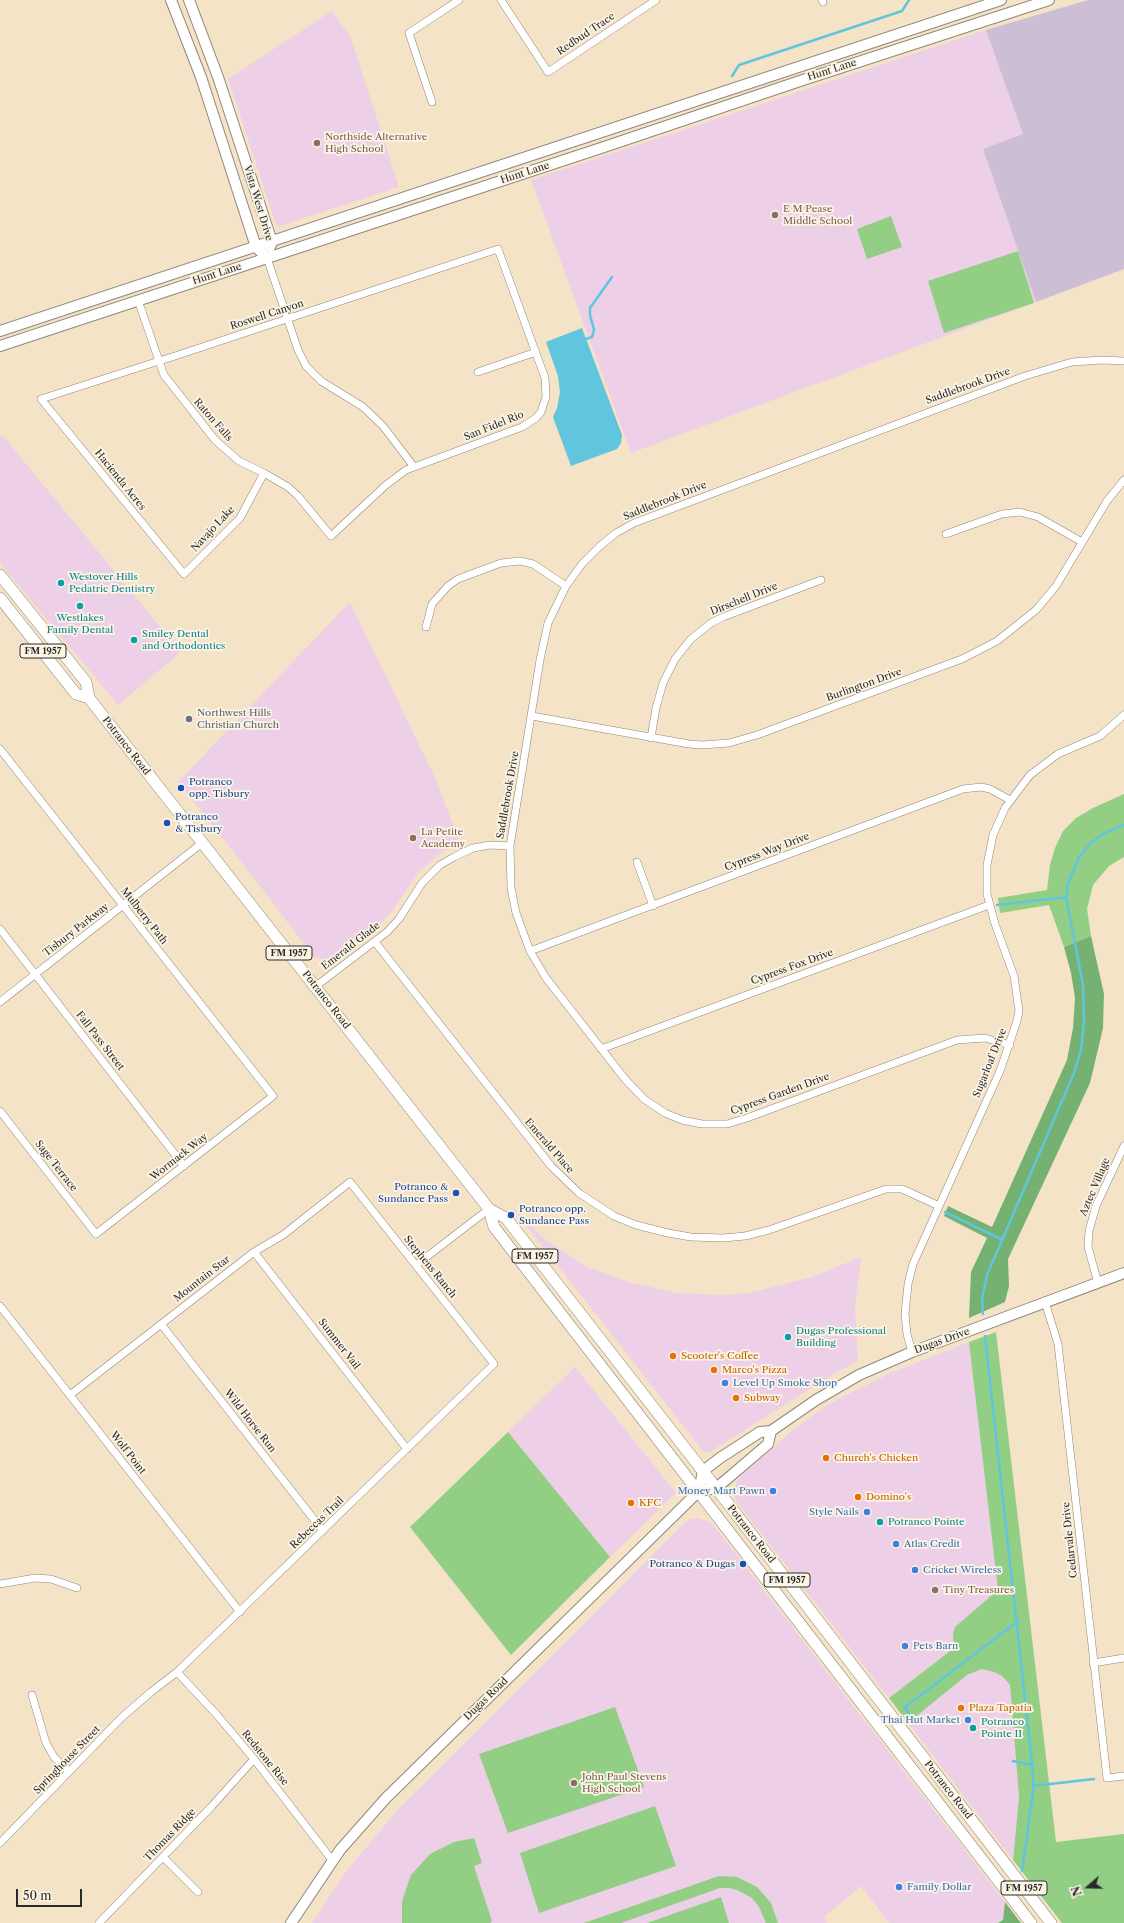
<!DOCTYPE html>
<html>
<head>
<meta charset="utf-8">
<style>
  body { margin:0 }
  #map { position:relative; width:1124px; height:1923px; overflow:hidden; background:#f4e3c7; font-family:"Libre Caslon Text",serif }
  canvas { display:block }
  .north { position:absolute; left:1068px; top:1867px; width:40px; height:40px; -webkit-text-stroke:3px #fcf5e5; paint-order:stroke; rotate:250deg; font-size:11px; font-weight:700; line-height:16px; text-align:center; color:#2b2b2b }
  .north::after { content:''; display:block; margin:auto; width:14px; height:18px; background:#2b2b2b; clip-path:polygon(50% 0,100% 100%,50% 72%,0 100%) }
  .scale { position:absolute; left:16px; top:1889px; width:66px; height:18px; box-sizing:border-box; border:2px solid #2b2b2b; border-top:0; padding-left:5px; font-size:12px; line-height:14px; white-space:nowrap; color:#2b2b2b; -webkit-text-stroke:3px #fcf5e5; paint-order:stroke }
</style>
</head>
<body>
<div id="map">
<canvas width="1124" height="1923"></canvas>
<div class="north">N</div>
<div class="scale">50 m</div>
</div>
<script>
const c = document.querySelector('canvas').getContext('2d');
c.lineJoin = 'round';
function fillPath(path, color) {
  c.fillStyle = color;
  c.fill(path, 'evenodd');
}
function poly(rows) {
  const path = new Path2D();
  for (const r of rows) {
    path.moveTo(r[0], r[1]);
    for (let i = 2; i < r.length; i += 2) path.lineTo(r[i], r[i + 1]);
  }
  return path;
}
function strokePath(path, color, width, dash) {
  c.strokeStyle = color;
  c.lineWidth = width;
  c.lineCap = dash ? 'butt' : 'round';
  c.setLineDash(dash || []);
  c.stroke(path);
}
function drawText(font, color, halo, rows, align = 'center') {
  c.font = font + ' "Libre Caslon Text",serif';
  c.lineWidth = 3.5;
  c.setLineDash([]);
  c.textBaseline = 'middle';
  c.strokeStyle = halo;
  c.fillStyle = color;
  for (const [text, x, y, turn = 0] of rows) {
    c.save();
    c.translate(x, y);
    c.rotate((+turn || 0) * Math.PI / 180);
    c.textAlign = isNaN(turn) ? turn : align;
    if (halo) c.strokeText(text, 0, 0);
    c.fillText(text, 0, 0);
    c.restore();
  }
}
fillPath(poly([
  [332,11,351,38,399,187,277,227,228,79],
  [986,30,1024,134,983,149,1036,302,631,453,531,180],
  [0,436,3,436,181,652,118,705,0,563],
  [350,602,436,780,460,843,442,852,418,872,396,906,377,928,334,958,326,960,314,957,247,869,178,782],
  [511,1206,546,1240,587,1267,632,1283,677,1293,725,1295,749,1293,812,1277,861,1257,855,1305,858,1361,830,1376,710,1452,703,1451],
  [969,1342,999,1590,981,1605,953,1641,954,1648,889,1698,736,1501,734,1495,737,1480,792,1431,827,1405,888,1374],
  [575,1367,676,1493,610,1557,508,1432],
  [697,1518,711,1522,1005,1902,1003,1920,998,1923,889,1923,861,1886,824,1917,827,1923,312,1923,345,1873,400,1807,465,1743,684,1523,690,1519],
  [982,1669,994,1672,1002,1676,1010,1685,1019,1797,1013,1860,908,1723,967,1675]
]), '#edd0e8');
fillPath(poly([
  [1088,0,1124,0,1124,269,1036,302,983,149,1023,134,986,30]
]), '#ccbed4');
fillPath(poly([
  [891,216,902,247,867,259,857,229],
  [1018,251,1034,303,944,333,928,281],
  [1124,794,1124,857,1109,866,1093,885,1087,909,1091,936,1064,947,1049,905,1000,913,998,898,1047,890,1050,865,1055,848,1063,831,1076,818,1093,808],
  [996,1332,1056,1842,1124,1834,1124,1923,1062,1923,1013,1860,1019,1797,1010,1685,1002,1676,994,1672,982,1669,967,1675,908,1723,889,1698,954,1648,953,1633,955,1627,998,1590,969,1342],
  [508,1432,610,1557,511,1655,410,1527],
  [615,1707,644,1787,508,1833,479,1754],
  [655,1806,676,1866,539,1913,520,1853],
  [474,1838,482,1863,474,1866,492,1921,490,1923,402,1923,402,1901,411,1875,430,1854,454,1842],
  [719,1876,737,1877,757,1887,771,1903,778,1923,766,1923,759,1907,752,1898,737,1890,729,1888,720,1888,621,1923,584,1923],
  [721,1897,729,1923,647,1923]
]), '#92cf85');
fillPath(poly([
  [1091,936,1104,994,1103,1028,1090,1083,1008,1259,1009,1286,1005,1302,969,1318,971,1272,987,1238,944,1216,948,1206,992,1227,1067,1060,1073,1028,1075,998,1071,973,1064,947],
  [1005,1902,1021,1923,998,1923,1003,1920]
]), '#75b272');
fillPath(poly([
  [582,328,622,435,621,443,617,449,571,466,553,417,557,408,560,392,558,376,546,342]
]), '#60c5dd');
strokePath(poly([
  [732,76,739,65,902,11,909,0],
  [586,339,592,337,594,330,590,315,590,308,612,277],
  [997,905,1066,897],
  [945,1212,1001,1239],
  [983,1314,982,1299,987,1275,1074,1073,1081,1050,1084,1022,1083,985,1066,897,1068,884,1079,857,1091,843,1103,834,1124,825],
  [985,1336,1033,1773,1033,1792,1022,1871],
  [904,1708,1018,1621],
  [905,1708,913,1720,919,1721],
  [1010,1724,1028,1724],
  [1013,1761,1033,1765],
  [1033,1786,1094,1779]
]), '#60c5dd', 2.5);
const street = poly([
  [501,0,548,72,656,0],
  [822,0,823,2],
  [432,102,409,33,459,0],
  [267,258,298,350,306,366,321,381,363,407,383,426,414,467],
  [138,300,159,361,164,375,215,440,239,461,264,473,288,487,298,496,331,536,386,485,406,470,522,427,536,418,541,412,546,397,545,378,498,249,172,357,159,361,41,399,184,574,240,518,264,473],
  [478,372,536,352],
  [946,534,1002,514,1020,512,1038,517,1082,542],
  [426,627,432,604,448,586,458,579,501,563,520,561,533,564,566,586],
  [532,716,689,744,702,745,729,743,757,735,962,659,997,641,1036,610,1056,586,1107,501,1124,480],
  [651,738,656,708,663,683,675,659,691,639,711,623,723,617,821,580],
  [0,749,273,1096,96,1234,0,1111],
  [637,862,653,906],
  [0,929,184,1166],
  [375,942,551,1166,579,1193,614,1216,636,1225,668,1233,691,1237,723,1238,745,1236,769,1230,886,1189,902,1189,937,1205],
  [530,951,963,789,981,787,990,789,1010,800],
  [316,986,387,932,399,919,422,883,440,865,454,857,473,848,490,845,510,846],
  [0,1002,202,843],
  [1010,1045,985,1038,957,1040,747,1118,727,1124,702,1124,682,1120,665,1113,644,1099,625,1079,546,978,530,951,516,913,511,888,510,846,540,660,548,623,566,586,582,564,600,546,616,533,634,523,1025,376,1072,362,1102,360,1124,361],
  [601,1049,989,905],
  [254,1252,407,1449],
  [416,1265,489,1209],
  [1098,1283,1088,1247,1089,1231,1096,1206,1124,1146],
  [1045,1302,1058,1344,1107,1778,1124,1776],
  [0,1306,240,1612],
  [161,1324,323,1531],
  [912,1352,907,1334,905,1314,908,1284,913,1264,1000,1071,1017,1021,1019,1011,1014,976,995,924,987,894,987,865,993,835,1005,808,1030,775,1058,754,1100,736,1124,715],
  [0,1584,35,1578,51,1579,77,1588],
  [1093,1663,1124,1658],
  [177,1672,217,1715,254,1759,332,1860],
  [32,1695,46,1743,54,1757,69,1772],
  [0,1843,121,1718,151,1692,177,1672,494,1364,350,1182,283,1235,254,1252,70,1395],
  [163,1857,198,1892],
  [99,1923,212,1806,254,1759]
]);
const secondary = poly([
  [171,0,201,77,256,247,267,258],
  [189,0,218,77,272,242,270,247],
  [0,331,1001,0],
  [0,346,601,148,803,80,1049,0],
  [699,1491,703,1471,720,1458,760,1432,771,1431,816,1400,859,1375,912,1352,1124,1273],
  [699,1491,716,1488,727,1479,768,1444,771,1431],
  [291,1923,340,1850,386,1798,699,1491]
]);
const primary = poly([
  [0,575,86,682,89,698,489,1209,494,1227,1031,1923],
  [0,598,76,694,89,698],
  [489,1209,506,1218,716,1488,1051,1923]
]);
strokePath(street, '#908779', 8);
strokePath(secondary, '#908779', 12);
strokePath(primary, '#908779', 12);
strokePath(street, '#fff', 7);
strokePath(secondary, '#fff', 10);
strokePath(primary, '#fff', 11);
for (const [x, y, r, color] of [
  [317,143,4,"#8d6e63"],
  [775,215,4,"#8d6e63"],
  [61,583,4,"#0f9aa8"],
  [80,606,4,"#0f9aa8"],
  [134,640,4,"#0f9aa8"],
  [189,719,4,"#6b7280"],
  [181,788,4,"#1a4fb4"],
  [167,823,4,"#1a4fb4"],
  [413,838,4,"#8d6e63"],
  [456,1193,4,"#1a4fb4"],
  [511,1215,4,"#1a4fb4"],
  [788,1337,4,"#0f9aa8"],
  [673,1356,4,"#e8710a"],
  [714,1370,4,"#e8710a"],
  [725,1383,4,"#3f7fe0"],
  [736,1398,4,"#e8710a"],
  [826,1458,4,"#e8710a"],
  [773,1491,4,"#3f7fe0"],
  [858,1497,4,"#e8710a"],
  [631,1503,4,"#e8710a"],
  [867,1512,4,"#3f7fe0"],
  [880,1522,4,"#0f9aa8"],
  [896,1544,4,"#3f7fe0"],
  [743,1564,4,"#1a4fb4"],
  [915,1570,4,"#3f7fe0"],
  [935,1590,4,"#8d6e63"],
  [905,1646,4,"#3f7fe0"],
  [961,1708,4,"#e8710a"],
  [968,1720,4,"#3f7fe0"],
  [973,1728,4,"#0f9aa8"],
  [574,1783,4,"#8d6e63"],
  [899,1887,4,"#3f7fe0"]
]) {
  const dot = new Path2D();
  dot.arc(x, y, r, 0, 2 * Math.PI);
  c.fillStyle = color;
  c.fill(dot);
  strokePath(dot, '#fcf5e5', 1.5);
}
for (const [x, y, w] of [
  [43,651,46],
  [289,953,46],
  [535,1256,46],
  [787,1580,46],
  [1024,1888,46]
]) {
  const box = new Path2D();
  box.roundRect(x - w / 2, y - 7, w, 14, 3);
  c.fillStyle = '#fcf5e5';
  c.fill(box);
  strokePath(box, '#2b2b2b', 1);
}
drawText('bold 9px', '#2b2b2b', null, [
  ["FM 1957",43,651],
  ["FM 1957",289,953],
  ["FM 1957",535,1256],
  ["FM 1957",787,1580],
  ["FM 1957",1024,1888]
]);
drawText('10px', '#2b2b2b', '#fcf5e5', [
  ["Redbud Trace",586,34,-34],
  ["Hunt Lane",832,70,-18],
  ["Hunt Lane",525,173,-18],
  ["Vista West Drive",258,203,73],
  ["Hunt Lane",217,274,-18],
  ["Roswell Canyon",267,315,-18],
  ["Saddlebrook Drive",968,386,-20],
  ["Raton Falls",213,420,49],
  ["San Fidel Rio",494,426,-22],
  ["Hacienda Acres",120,480,51],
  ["Saddlebrook Drive",665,501,-22],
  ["Navajo Lake",213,529,-47],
  ["Dirschell Drive",744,599,-22],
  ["Burlington Drive",864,685,-20],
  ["Potranco Road",126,746,52],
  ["Saddlebrook Drive",508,795,-80],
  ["Cypress Way Drive",767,852,-21],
  ["Mulberry Path",144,916,52],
  ["Tisbury Parkway",76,930,-38],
  ["Emerald Glade",351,946,-38],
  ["Cypress Fox Drive",792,967,-20],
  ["Potranco Road",326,1000,52],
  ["Fall Pass Street",100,1041,52],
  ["Sugarloaf Drive",990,1063,-68],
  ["Cypress Garden Drive",780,1094,-20],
  ["Emerald Place",549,1146,49],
  ["Wormack Way",179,1157,-38],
  ["Sage Terrace",56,1166,52],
  ["Aztec Village",1095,1187,-67],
  ["Stephens Ranch",430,1267,51],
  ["Mountain Star",202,1279,-38],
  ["Dugas Drive",942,1341,-20],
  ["Summer Vail",339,1344,52],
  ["Wild Horse Run",250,1421,52],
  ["Wolf Point",128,1453,52],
  ["Rebeccas Trail",317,1523,-44],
  ["Potranco Road",751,1534,52],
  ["Cedarvale Drive",1070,1540,-96],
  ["Dugas Road",486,1699,-44],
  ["Redstone Rise",265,1758,51],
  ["Springhouse Street",67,1760,-46],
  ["Potranco Road",948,1790,52],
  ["Thomas Ridge",170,1835,-46]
]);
drawText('10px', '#785e54', '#fcf5e5', [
  ["Northside Alternative",325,137],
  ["High School",325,149],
  ["E M Pease",783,209],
  ["Middle School",783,221],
  ["La Petite",421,832],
  ["Academy",421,844],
  ["Tiny Treasures",943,1590],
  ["John Paul Stevens",582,1777],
  ["High School",582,1789]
], 'left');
drawText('10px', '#0d838f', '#fcf5e5', [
  ["Westover Hills",69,577],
  ["Pedatric Dentistry",69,589],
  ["Westlakes",80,618,"center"],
  ["Family Dental",80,630,"center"],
  ["Smiley Dental",142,634],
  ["and Orthodontics",142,646],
  ["Dugas Professional",796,1331],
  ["Building",796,1343],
  ["Potranco Pointe",888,1522],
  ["Potranco",981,1722],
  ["Pointe II",981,1734]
], 'left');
drawText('10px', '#5b616d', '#fcf5e5', [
  ["Northwest Hills",197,713],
  ["Christian Church",197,725]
], 'left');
drawText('10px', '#164399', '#fcf5e5', [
  ["Potranco",189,782],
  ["opp. Tisbury",189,794],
  ["Potranco",175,817],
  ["& Tisbury",175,829],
  ["Potranco &",448,1187,"right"],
  ["Sundance Pass",448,1199,"right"],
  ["Potranco opp.",519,1209],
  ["Sundance Pass",519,1221],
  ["Potranco & Dugas",735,1564,"right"]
], 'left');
drawText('10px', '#c56008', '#fcf5e5', [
  ["Scooter's Coffee",681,1356],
  ["Marco's Pizza",722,1370],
  ["Subway",744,1398],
  ["Church's Chicken",834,1458],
  ["Domino's",866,1497],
  ["KFC",639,1503],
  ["Plaza Tapatia",969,1708]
], 'left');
drawText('10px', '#366cbe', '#fcf5e5', [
  ["Level Up Smoke Shop",733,1383],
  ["Money Mart Pawn",765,1491,"right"],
  ["Style Nails",859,1512,"right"],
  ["Atlas Credit",904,1544],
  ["Cricket Wireless",923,1570],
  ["Pets Barn",913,1646],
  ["Thai Hut Market",960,1720,"right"],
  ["Family Dollar",907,1887]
], 'left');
</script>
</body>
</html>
